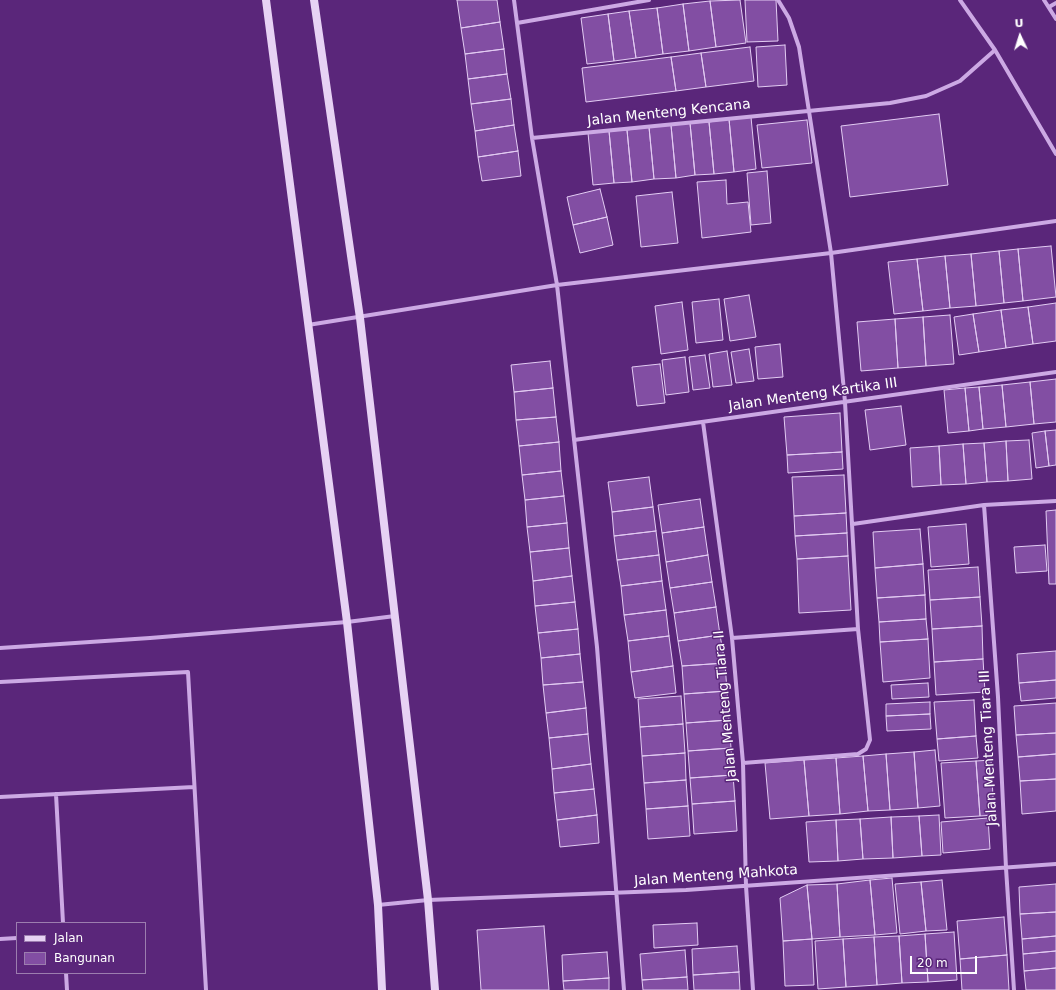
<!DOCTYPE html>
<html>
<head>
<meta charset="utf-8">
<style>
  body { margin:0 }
  #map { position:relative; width:1056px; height:990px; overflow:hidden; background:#5a267a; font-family:"DejaVu Sans",sans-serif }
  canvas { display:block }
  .legend { position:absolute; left:16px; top:922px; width:130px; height:52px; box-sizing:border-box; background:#5a267a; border:1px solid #9c7daf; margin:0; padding:5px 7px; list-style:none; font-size:12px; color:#fff }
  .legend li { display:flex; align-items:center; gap:8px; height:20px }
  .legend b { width:20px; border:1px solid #9c7daf }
  .north { position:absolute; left:1000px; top:16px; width:40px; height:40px; -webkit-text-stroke:3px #5a267a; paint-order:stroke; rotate:356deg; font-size:11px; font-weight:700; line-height:16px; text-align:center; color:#fff }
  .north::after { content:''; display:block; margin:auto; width:14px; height:18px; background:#fff; clip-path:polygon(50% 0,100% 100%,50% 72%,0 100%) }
  .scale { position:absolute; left:910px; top:956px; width:67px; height:18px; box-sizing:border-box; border:2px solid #fff; border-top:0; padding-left:5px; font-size:12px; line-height:14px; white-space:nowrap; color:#fff; -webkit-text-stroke:3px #5a267a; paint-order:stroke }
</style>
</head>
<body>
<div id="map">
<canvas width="1056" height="990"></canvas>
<ul class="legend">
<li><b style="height:5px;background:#e7d2f4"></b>Jalan</li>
<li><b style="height:11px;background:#824ea3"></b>Bangunan</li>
</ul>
<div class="north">U</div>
<div class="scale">20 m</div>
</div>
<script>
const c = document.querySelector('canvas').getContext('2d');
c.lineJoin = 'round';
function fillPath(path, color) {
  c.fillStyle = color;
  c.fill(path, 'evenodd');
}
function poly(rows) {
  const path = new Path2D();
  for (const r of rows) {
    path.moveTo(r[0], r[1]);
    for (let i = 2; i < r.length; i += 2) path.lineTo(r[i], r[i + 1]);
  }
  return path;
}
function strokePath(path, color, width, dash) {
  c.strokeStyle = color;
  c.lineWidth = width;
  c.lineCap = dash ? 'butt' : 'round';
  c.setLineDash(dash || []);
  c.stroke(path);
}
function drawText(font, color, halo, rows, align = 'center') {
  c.font = font + ' "DejaVu Sans",sans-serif';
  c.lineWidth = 3;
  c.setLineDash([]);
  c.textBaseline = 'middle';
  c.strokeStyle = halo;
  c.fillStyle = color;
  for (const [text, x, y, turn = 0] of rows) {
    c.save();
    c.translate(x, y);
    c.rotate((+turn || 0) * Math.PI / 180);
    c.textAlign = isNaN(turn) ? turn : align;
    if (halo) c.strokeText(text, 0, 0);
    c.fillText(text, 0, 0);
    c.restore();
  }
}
const building = poly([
  [457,0,497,0,500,22,461,28,457,0],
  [740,0,746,43,716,47,710,1,740,0],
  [745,0,776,0,778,41,747,42,745,0],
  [710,1,716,47,689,51,683,4,710,1],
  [683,4,689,51,663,54,657,8,683,4],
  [657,8,663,54,636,58,629,11,657,8],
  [629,11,636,58,614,61,608,14,629,11],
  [608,14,614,61,587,64,581,18,608,14],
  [500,22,504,49,465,54,461,28,500,22],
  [785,45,787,85,758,87,756,47,785,45],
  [750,47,754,81,706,87,701,53,750,47],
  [504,49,507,74,468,79,465,54,504,49],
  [701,53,706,87,676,91,671,57,701,53],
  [671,57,676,91,586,102,582,68,671,57],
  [507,74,511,99,471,104,468,79,507,74],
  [511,99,514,125,475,131,471,104,511,99],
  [939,114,948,185,850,197,841,126,939,114],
  [751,117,756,169,734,172,729,119,751,117],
  [729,119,734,172,714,174,709,122,729,119],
  [807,120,812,163,762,168,757,125,807,120],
  [709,122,714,174,695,175,690,123,709,122],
  [690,123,695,175,676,178,671,125,690,123],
  [514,125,518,151,478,157,475,131,514,125],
  [671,125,676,178,654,179,649,127,671,125],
  [649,127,654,179,632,182,627,130,649,127],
  [627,130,632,182,614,183,609,131,627,130],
  [609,131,614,183,593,185,588,133,609,131],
  [518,151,521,176,482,181,478,157,518,151],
  [767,171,771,223,751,225,747,173,767,171],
  [726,180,727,204,748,202,751,232,702,238,697,182,726,180],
  [600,189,607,217,573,225,567,197,600,189],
  [672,192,678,243,641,247,636,196,672,192],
  [607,217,613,245,580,253,573,225,607,217],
  [1051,246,1056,297,1023,301,1018,249,1051,246],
  [1018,249,1023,301,1004,303,999,251,1018,249],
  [999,251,1004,303,976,306,971,254,999,251],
  [971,254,976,306,950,308,945,256,971,254],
  [945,256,950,308,923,311,917,259,945,256],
  [917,259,923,311,894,314,888,262,917,259],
  [749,295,756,337,730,341,724,299,749,295],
  [719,299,723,340,696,343,692,302,719,299],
  [682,302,688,350,661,354,655,306,682,302],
  [1056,303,1056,341,1033,344,1028,307,1056,303],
  [1028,307,1033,344,1006,348,1001,310,1028,307],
  [1001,310,1006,348,979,352,973,314,1001,310],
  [973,314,979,352,959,355,954,317,973,314],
  [950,315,954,364,926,366,923,317,950,315],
  [923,317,926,366,898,368,895,319,923,317],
  [895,319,898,368,861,371,857,322,895,319],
  [780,344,783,377,758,379,755,347,780,344],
  [749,349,754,381,736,383,731,352,749,349],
  [727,351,732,385,713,387,709,354,727,351],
  [705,355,710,388,693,390,689,357,705,355],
  [685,357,689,392,666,395,662,360,685,357],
  [550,361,553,388,514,392,511,365,550,361],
  [660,364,665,403,637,406,632,367,660,364],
  [1056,379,1056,422,1034,424,1030,382,1056,379],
  [1030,382,1034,424,1006,427,1002,385,1030,382],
  [1002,385,1006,427,983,429,979,387,1002,385],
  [979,387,983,429,969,431,965,388,979,387],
  [553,388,556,417,516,420,514,392,553,388],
  [965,388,969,431,948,433,944,390,965,388],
  [901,406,906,445,870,450,865,410,901,406],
  [840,413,842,452,787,455,784,417,840,413],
  [556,417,559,442,519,446,516,420,556,417],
  [1056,430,1056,465,1049,466,1045,431,1056,430],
  [1045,431,1049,466,1036,468,1032,433,1045,431],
  [1029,440,1032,479,1008,481,1006,441,1029,440],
  [1006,441,1008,481,987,482,984,443,1006,441],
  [559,442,561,471,522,475,519,446,559,442],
  [984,443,987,482,966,484,963,444,984,443],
  [963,444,966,484,941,485,939,446,963,444],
  [939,446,941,485,912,487,910,448,939,446],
  [842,452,843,469,788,473,787,455,842,452],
  [561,471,564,496,525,500,522,475,561,471],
  [844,475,846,513,794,516,792,477,844,475],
  [649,477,653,507,612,512,608,482,649,477],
  [564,496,567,523,527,527,525,500,564,496],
  [700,499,704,527,662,533,658,505,700,499],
  [653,507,656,531,614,536,612,512,653,507],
  [1056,510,1056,584,1049,584,1046,511,1056,510],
  [846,513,847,533,795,536,794,516,846,513],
  [567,523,569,548,530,552,527,527,567,523],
  [966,524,969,564,931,567,928,527,966,524],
  [704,527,708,555,666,562,662,533,704,527],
  [920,529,923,564,875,568,873,532,920,529],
  [656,531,659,555,617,560,614,536,656,531],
  [847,533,848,556,797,559,795,536,847,533],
  [1045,545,1047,571,1016,573,1014,547,1045,545],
  [569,548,572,576,533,581,530,552,569,548],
  [659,555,662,581,621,586,617,560,659,555],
  [708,555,712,582,670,588,666,562,708,555],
  [848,556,851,610,799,613,797,559,848,556],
  [923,564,925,595,877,598,875,568,923,564],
  [978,567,980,597,930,600,928,570,978,567],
  [572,576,575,602,535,606,533,581,572,576],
  [662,581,666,610,624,615,621,586,662,581],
  [712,582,716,607,674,613,670,588,712,582],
  [925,595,926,619,879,622,877,598,925,595],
  [980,597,982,626,932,629,930,600,980,597],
  [575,602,578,629,538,633,535,606,575,602],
  [716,607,720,635,678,641,674,613,716,607],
  [666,610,669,636,628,641,624,615,666,610],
  [926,619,928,639,880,642,879,622,926,619],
  [982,626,983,659,934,662,932,629,982,626],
  [578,629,580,654,541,658,538,633,578,629],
  [720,635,725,663,682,666,678,641,720,635],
  [669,636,673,666,631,672,628,641,669,636],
  [928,639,930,678,883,682,880,642,928,639],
  [1056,651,1056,680,1019,683,1017,654,1056,651],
  [580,654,583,682,543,685,541,658,580,654],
  [983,659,985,692,936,695,934,662,983,659],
  [725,663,727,691,684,694,682,666,725,663],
  [673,666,676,693,635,698,631,672,673,666],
  [1056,680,1056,698,1021,701,1019,683,1056,680],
  [583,682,586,708,546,713,543,685,583,682],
  [928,683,929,697,892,699,891,685,928,683],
  [727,691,729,720,686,723,684,694,727,691],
  [681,696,683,724,640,727,638,699,681,696],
  [974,700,976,736,937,739,934,702,974,700],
  [930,702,930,714,886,716,886,704,930,702],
  [1056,703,1056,733,1016,735,1014,706,1056,703],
  [586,708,588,734,549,738,546,713,586,708],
  [930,714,931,729,887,731,886,716,930,714],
  [729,720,731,748,688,751,686,723,729,720],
  [683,724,685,753,642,756,640,727,683,724],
  [1056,733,1056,754,1018,757,1016,735,1056,733],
  [588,734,591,764,552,769,549,738,588,734],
  [976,736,978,758,939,761,937,739,976,736],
  [731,748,733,775,690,778,688,751,731,748],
  [935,750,940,806,918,808,914,752,935,750],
  [914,752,918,808,890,810,886,754,914,752],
  [685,753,686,780,644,783,642,756,685,753],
  [886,754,890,810,868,811,863,756,886,754],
  [1056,754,1056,779,1020,781,1018,757,1056,754],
  [863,756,868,811,840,814,836,758,863,756],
  [836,758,840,814,809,816,804,760,836,758],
  [804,760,809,816,770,819,765,763,804,760],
  [991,760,994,815,980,816,976,761,991,760],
  [976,761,980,816,945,818,941,763,976,761],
  [591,764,594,789,554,793,552,769,591,764],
  [733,775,735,801,692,804,690,778,733,775],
  [1056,779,1056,811,1022,814,1020,781,1056,779],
  [686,780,688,806,646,809,644,783,686,780],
  [594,789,597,815,557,820,554,793,594,789],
  [735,801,737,831,694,834,692,804,735,801],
  [688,806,690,836,648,839,646,809,688,806],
  [597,815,599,843,560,847,557,820,597,815],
  [939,815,941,855,922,856,919,816,939,815],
  [919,816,922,856,893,858,891,817,919,816],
  [891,817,893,858,863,859,860,819,891,817],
  [988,818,990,849,943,853,941,822,988,818],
  [860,819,863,859,838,861,836,820,860,819],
  [836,820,838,861,809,862,806,822,836,820],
  [892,878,897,933,875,935,870,880,892,878],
  [870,880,875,935,840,937,837,884,870,880],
  [942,880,947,930,926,931,921,882,942,880],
  [921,882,926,931,900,934,895,884,921,882],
  [837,884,840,937,812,939,807,885,837,884],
  [1056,884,1056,912,1020,914,1019,887,1056,884],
  [807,885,812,939,783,941,780,898,807,885],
  [1056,912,1056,936,1022,939,1020,914,1056,912],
  [1004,917,1007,955,960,959,957,921,1004,917],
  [697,923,698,945,654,948,653,925,697,923],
  [544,926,549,990,481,990,477,930,544,926],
  [954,932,957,980,928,982,925,934,954,932],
  [925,934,928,982,902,983,899,936,925,934],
  [899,936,902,983,877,985,874,937,899,936],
  [1056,936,1056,951,1023,954,1022,939,1056,936],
  [874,937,877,985,846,987,843,939,874,937],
  [812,939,814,985,785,986,783,941,812,939],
  [843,939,846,987,818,989,815,941,843,939],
  [737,946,739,972,693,975,692,949,737,946],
  [685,950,687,977,642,980,640,954,685,950],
  [1056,951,1056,968,1024,971,1023,954,1056,951],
  [607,952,609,978,563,981,562,955,607,952],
  [1007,955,1009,990,962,990,960,959,1007,955],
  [1056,968,1056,990,1026,990,1024,971,1056,968],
  [739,972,740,990,694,990,693,975,739,972],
  [687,977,688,990,643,990,642,980,687,977],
  [609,978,609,990,564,990,563,981,609,978]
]);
fillPath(building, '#824ea3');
strokePath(building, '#e3ccf3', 1);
strokePath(poly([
  [514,0,532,138,557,285,597,647,624,990],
  [960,0,995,50,1056,154],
  [1044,0,1056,19],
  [1049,7,1056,3],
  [517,23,649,0],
  [532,138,890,103,926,96,960,81,995,50],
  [308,325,557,285,831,253,1056,221],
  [703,422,732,638,743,763,746,886,753,990],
  [574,440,1056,372],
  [984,505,998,697,1006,868,1014,990],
  [853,524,984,505,1056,501],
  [732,638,858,629],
  [0,648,150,638,347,622,395,616],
  [0,682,188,672,206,990],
  [743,763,858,754,866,749,870,740,858,629,845,402,831,253,799,47,789,18,778,0],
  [56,794,63,923],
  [0,797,194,787],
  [378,905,428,900,686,890,1056,864],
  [0,939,17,938],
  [66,973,67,990]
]), '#cca9e4', 4);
strokePath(poly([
  [266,0,347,622,378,905,382,990],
  [314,0,360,318,428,900,435,990]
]), '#e7d2f4', 8);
drawText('14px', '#fff', '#5a267a', [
  ["Jalan Menteng Kencana",669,113,-6],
  ["Jalan Menteng Kartika III",813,395,-8],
  ["Jalan Menteng Tiara II",726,706,-95],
  ["Jalan Menteng Tiara III",989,748,-93],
  ["Jalan Menteng Mahkota",716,876,-4]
]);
</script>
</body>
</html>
